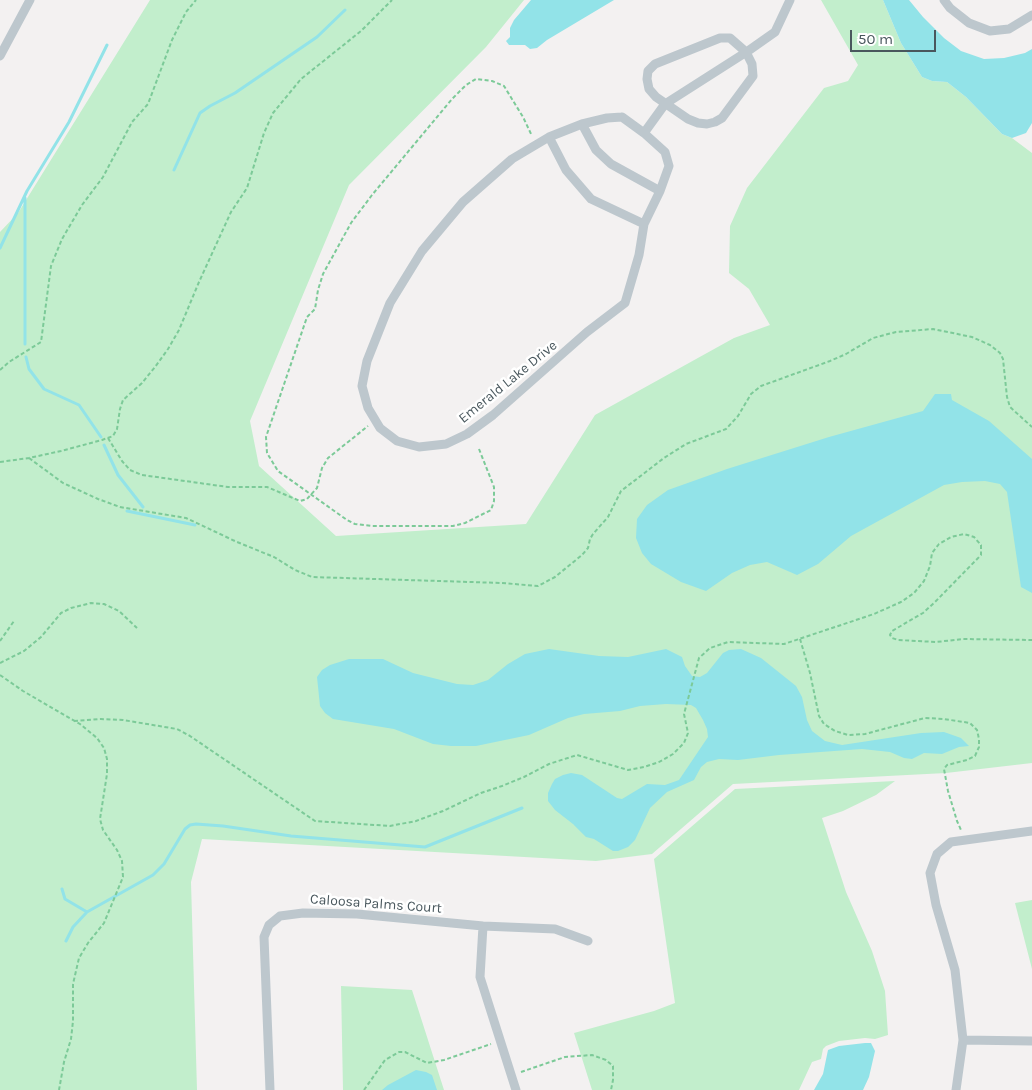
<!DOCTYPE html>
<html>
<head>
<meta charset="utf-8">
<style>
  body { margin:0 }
  #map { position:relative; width:1032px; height:1090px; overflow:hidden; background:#f3f1f1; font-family:Karla,sans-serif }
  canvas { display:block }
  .scale { position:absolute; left:850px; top:30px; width:86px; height:22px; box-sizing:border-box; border:2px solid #49575d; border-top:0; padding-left:6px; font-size:15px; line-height:18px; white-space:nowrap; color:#49575d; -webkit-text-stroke:4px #fff; paint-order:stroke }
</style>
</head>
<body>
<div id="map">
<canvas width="1032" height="1090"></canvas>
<div class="scale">50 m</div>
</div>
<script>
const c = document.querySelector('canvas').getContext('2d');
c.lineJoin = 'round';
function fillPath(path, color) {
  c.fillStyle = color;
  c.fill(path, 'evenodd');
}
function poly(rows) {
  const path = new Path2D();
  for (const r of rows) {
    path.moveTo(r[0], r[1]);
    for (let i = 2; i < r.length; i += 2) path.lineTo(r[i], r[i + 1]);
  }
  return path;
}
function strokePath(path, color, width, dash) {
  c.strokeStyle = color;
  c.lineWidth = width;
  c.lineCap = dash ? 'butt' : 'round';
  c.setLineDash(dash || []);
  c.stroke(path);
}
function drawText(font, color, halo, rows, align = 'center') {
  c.font = font + ' Karla,sans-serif';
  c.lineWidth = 5;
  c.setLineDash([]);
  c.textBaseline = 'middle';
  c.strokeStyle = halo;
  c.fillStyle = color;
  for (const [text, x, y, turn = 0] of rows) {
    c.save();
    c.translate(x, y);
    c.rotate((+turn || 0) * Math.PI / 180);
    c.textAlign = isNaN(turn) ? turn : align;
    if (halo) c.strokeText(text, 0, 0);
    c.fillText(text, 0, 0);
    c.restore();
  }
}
fillPath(poly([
  [150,0,524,0,486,47,349,185,250,421,259,466,336,536,526,524,595,415,734,338,770,325,749,289,729,273,730,226,747,188,824,88,848,81,858,65,821,0,883,0,901,43,922,77,932,81,947,82,966,97,1002,134,1012,138,1032,153,1032,763,946,773,733,784,652,854,596,861,202,839,191,882,197,1090,0,1090,0,232,18,213],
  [895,781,876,795,843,811,822,818,846,892,872,951,885,991,888,1035,875,1039,865,1038,839,1041,826,1046,823,1049,821,1059,812,1062,799,1090,592,1090,574,1033,654,1011,675,1003,654,859,735,789],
  [1032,900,1032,969,1015,903],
  [341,986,412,990,444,1090,343,1090]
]), '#c2eecc');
fillPath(poly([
  [531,0,614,0,547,40,537,48,530,49,525,45,509,45,506,41,510,37,510,28,514,20],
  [883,0,909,0,923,17,944,38,961,51,984,59,1004,58,1025,53,1032,49,1032,123,1026,133,1012,138,1002,134,966,97,947,82,932,81,922,77,901,43],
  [935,394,951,394,952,400,989,421,1032,459,1032,593,1021,587,1007,492,1000,484,985,481,962,482,944,485,851,536,818,564,797,575,767,562,750,565,732,573,706,591,681,582,651,564,642,553,636,538,637,519,647,505,668,490,727,469,829,437,923,411],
  [549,649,599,656,628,657,666,649,682,657,685,666,692,676,700,677,707,673,723,653,729,650,741,649,761,658,796,686,802,697,807,720,812,731,825,741,842,745,921,733,944,732,961,738,969,746,959,747,942,754,924,753,912,759,904,758,890,752,862,749,779,755,738,760,719,759,707,762,701,767,694,780,667,792,650,808,635,840,628,847,618,851,613,851,594,839,586,837,573,824,555,810,548,801,548,793,552,784,555,779,563,775,571,773,582,775,617,798,622,799,647,784,665,785,679,780,708,737,707,729,703,720,696,708,691,705,666,704,640,706,620,711,584,714,568,718,529,735,476,746,451,746,433,744,394,729,333,719,325,713,320,706,317,677,322,670,330,665,349,659,383,659,413,673,457,684,473,685,488,680,508,664,525,654],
  [865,1043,871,1043,875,1051,869,1077,863,1090,814,1090,823,1074,828,1050,839,1046],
  [416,1070,426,1072,432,1075,437,1090,382,1090,388,1085]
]), '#92e3e8');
strokePath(poly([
  [174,170,200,113,210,106,235,93,317,37,345,10],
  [0,248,27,191,69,122,107,45],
  [25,344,25,198],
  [26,357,29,369,44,389,79,405,101,437],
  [104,445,118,475,143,507],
  [127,511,195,525],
  [62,889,65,899,87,912],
  [66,941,73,927,87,912,153,875,164,864,185,829,190,825,196,824,223,826,291,836,425,847,522,808]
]), '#92e3e8', 3);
strokePath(poly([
  [0,370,9,362,41,342,51,266,62,239,82,205,103,177,132,122,148,104,172,40,186,12,196,0],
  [108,438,122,461,130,470,142,475,228,487,267,487,300,501,307,499,317,488,322,468,328,458,368,426],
  [479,449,494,487,494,501,491,510,465,523,453,526,372,526,355,524,347,520,278,471,267,453,266,437,307,317,315,309,318,290,323,274,351,223,372,195,452,99,466,85,476,79,492,81,504,86,523,117,532,136],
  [29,458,63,483,98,499,120,507,186,518,237,542,274,557,295,570,312,577,502,583,538,586,555,577,582,555,588,548,590,539,593,534,608,517,621,491,664,458,686,444,726,429,738,416,751,394,761,386,830,361,846,354,873,338,896,332,933,329,972,337,990,345,1000,353,1003,359,1007,397,1010,407,1032,427],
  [0,462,29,458,61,451,102,440,113,436,117,429,120,409,123,400,142,383,155,367,168,349,179,330,199,282,231,212,247,188,264,133,273,113,301,79,361,31,392,0],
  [800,639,810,673,819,716,824,724,835,731,848,735,865,734,925,718,944,719,970,723,977,730,979,739,979,747,975,756,967,760,947,765,944,769,948,791,957,821,961,830],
  [0,641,14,621],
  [0,663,24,651,41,637,61,613,71,608,91,603,104,604,119,611,137,628],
  [0,675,23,691,80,724,97,738,104,748,107,759,107,774,100,819,103,830,117,850,122,861,123,877,104,923,88,943,79,958,73,984,73,1021,71,1039,64,1062,59,1090],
  [74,721,101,719,123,720,177,729,190,736,315,821,390,826,416,821,443,811,481,793,502,786,524,777,549,764,577,755,628,770,644,767,659,762,673,754,684,743,688,733,684,714,699,658,710,648,728,642,784,644,874,614,901,602,914,593,924,581,930,566,932,553,939,544,951,537,964,534,974,537,981,545,981,555,935,602,923,613,892,631,890,635,892,638,898,640,936,642,963,639,1032,640],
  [521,1072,565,1057,592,1055,606,1060,613,1066,613,1080,611,1090],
  [364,1090,385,1060,399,1052,405,1052,427,1063,444,1060,491,1044]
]), '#7cca98', 2, [4, 2.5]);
strokePath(poly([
  [944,0,950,8,969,23,990,31,1009,29,1032,15],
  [720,38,730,38,746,52,752,64,753,76,722,118,715,122,707,124,698,123,688,119,656,97,649,89,647,79,648,71,655,64,720,38],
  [0,56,30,0],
  [622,117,644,133,665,152,669,166,660,191,644,224,639,255,625,303,587,332,493,415,467,434,446,444,419,447,397,441,380,428,368,408,362,386,367,361,390,303,422,251,463,202,512,159,549,137,582,124,607,118,622,117],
  [582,124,596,150,611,164,660,191],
  [644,133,665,104,748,51,775,32,790,0],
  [549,137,566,170,591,199,644,224],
  [483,926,480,977,516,1090],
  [963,1040,1032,1041],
  [270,1090,264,937,269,925,280,916,303,913,357,914,483,926,555,929,588,941],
  [956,1090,963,1040,955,970,936,905,930,873,937,854,951,842,1032,831]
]), '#bdc7cd', 9);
drawText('14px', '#49575d', '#fff', [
  ["Emerald Lake Drive",508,382,-39],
  ["Caloosa Palms Court",376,904,4]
]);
</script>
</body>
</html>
